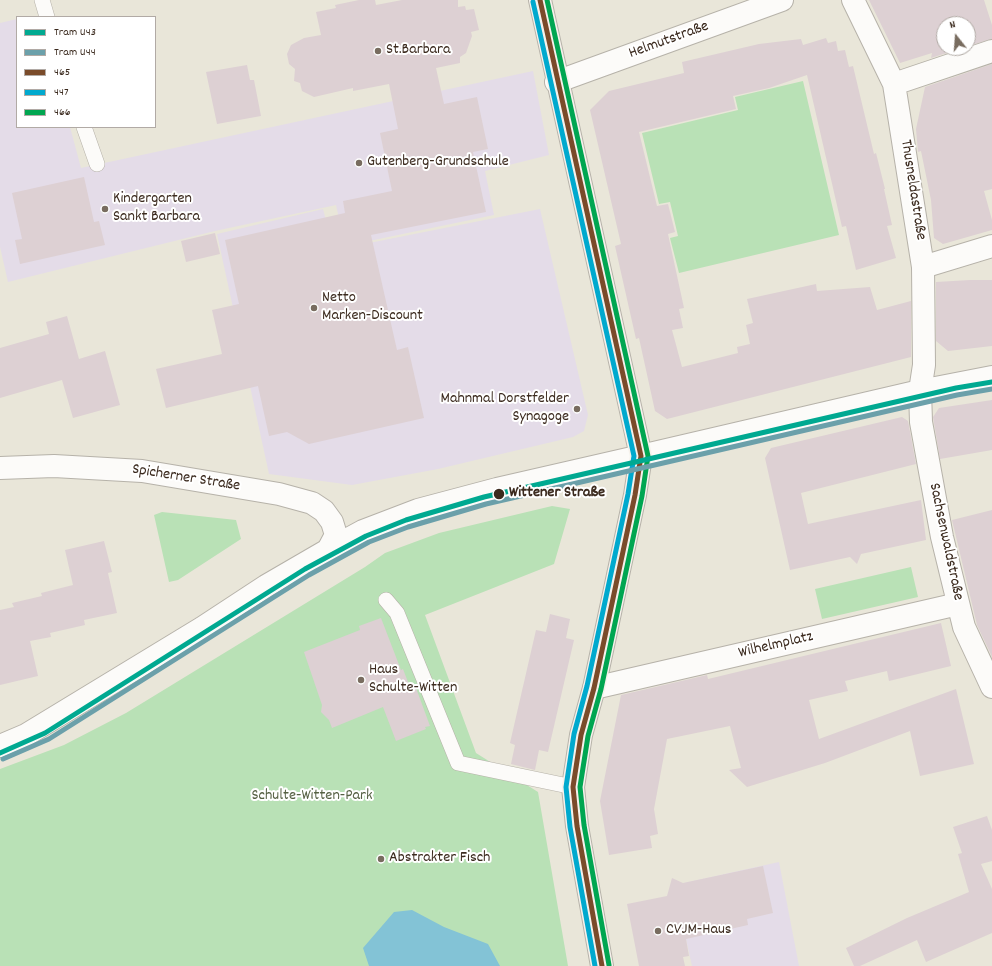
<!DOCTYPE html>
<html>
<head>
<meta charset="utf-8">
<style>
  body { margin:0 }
  #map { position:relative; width:992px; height:966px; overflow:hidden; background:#e9e6d9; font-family:Dekko,sans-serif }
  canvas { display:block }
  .legend { position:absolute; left:16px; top:16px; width:140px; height:112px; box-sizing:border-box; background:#fff; border:1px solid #b1aaa5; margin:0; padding:5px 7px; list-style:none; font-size:12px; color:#3b2a1e }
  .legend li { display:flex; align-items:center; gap:8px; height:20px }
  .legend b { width:20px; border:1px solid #b1aaa5 }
  .north { position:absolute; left:936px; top:16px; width:40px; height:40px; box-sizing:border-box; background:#fff; border:1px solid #b1aaa5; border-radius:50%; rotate:343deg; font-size:11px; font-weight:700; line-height:16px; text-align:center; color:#3b2a1e }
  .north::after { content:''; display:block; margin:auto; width:14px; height:18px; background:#786c5f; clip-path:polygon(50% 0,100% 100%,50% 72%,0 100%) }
</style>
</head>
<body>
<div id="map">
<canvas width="992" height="966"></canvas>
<ul class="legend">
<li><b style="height:5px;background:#00a991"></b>Tram U43</li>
<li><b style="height:5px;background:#6ba0aa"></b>Tram U44</li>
<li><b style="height:5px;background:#7a4b2a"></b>465</li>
<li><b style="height:5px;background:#00a9ce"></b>447</li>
<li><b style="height:5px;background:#00a651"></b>466</li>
</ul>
<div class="north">N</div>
</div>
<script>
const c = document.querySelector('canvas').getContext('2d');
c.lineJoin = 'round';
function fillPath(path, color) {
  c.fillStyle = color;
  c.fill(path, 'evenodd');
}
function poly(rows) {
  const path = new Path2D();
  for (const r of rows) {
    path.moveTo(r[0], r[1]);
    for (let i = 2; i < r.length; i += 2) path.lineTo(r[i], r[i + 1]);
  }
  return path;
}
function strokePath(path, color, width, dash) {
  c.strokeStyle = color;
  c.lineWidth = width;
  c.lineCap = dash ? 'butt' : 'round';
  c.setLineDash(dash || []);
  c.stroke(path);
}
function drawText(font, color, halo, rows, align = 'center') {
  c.font = font + ' Dekko,sans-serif';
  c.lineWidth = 4;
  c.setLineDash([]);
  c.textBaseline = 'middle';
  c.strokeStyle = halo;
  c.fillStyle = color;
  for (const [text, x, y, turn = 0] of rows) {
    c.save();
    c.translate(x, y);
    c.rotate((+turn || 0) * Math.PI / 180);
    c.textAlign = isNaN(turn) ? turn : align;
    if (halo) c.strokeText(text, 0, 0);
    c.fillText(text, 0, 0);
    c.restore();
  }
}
fillPath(poly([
  [17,19,17,127,70,127,81,168,533,71,549,155,485,171,494,215,345,246,336,205,215,231,8,282,0,247,0,23],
  [323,209,334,250,540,209,588,415,584,431,573,437,438,469,352,485,269,474,217,234],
  [779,862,799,966,692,966,685,935,680,884]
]), '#e4dce8');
fillPath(poly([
  [803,81,839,235,679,273,670,238,678,236,670,202,659,204,642,133,738,110,735,97],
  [552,506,570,509,554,564,425,615,476,753,538,792,568,966,0,966,0,769,64,745,126,713,365,567,385,553,439,533],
  [162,512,236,520,241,539,178,580,169,582,154,515],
  [911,567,918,597,822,619,815,589]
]), '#b9e1b6');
fillPath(poly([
  [412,910,444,927,488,944,500,966,369,966,363,948,394,912]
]), '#83c3d6');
fillPath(poly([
  [359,0,375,0,376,5,402,0,458,0,458,7,465,6,466,10,474,9,479,30,471,32,472,36,466,53,460,57,460,63,436,68,444,104,477,97,488,149,473,152,486,212,371,235,397,350,408,347,424,418,309,444,287,432,269,436,258,386,166,408,156,369,222,354,212,310,239,304,225,240,345,213,343,201,392,191,380,133,398,129,389,84,353,91,353,88,314,97,302,91,300,83,294,81,295,69,289,64,287,54,291,45,304,38,321,35,316,12,336,8,335,5],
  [869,0,984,0,992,25,992,39,968,46,968,24,944,24,944,48,962,48,931,58,932,53,900,63],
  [826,38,828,43,836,41,838,51,845,50,849,67,853,66,874,154,876,153,885,189,884,189,892,225,887,226,896,258,856,270,846,226,842,227,807,75,769,88,733,96,736,109,639,132,657,206,668,204,675,232,668,234,684,308,679,309,683,328,672,330,682,367,738,353,737,347,750,344,746,325,753,323,747,299,816,284,817,291,870,287,877,310,911,301,911,357,667,419,655,411,639,338,636,339,615,246,621,244,590,110,609,91,684,73,682,62,759,44,801,39,803,45],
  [992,64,992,189,984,191,992,220,992,230,943,244,934,238,931,200,921,151,918,152,916,129,925,87],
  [247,65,250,80,254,80,261,116,217,124,206,72],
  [84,177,94,222,99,221,105,245,20,264,15,240,22,239,12,193],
  [215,233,220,254,186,262,181,241],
  [970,280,992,280,992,346,948,351,936,341,936,282],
  [67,316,79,359,105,351,120,405,73,418,62,380,0,398,0,348,49,334,46,322],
  [992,400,992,450,940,459,933,417,939,408],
  [902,417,908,421,916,464,801,493,808,524,921,500,926,540,861,554,857,564,850,557,790,570,765,458,771,448],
  [992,510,992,657,977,625,952,520],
  [104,541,112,572,108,573,117,613,84,620,85,625,50,633,51,637,30,641,38,676,0,685,0,610,14,607,12,603,42,596,41,593,73,585,65,550],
  [550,614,570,619,566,638,574,640,548,752,539,750,535,770,511,764,515,745,510,743,536,630,546,632],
  [381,618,401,670,403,669,411,690,416,688,430,726,425,727,426,729,396,741,383,707,332,728,329,720,321,712,322,705,304,652,360,630,359,626],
  [941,623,951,666,889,681,887,671,845,681,848,691,809,700,819,739,956,689,974,764,920,776,910,731,825,763,747,787,729,770,741,768,730,726,667,739,654,809,658,834,650,836,652,848,609,855,600,801,621,695,707,675,708,679],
  [987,816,992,830,992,861,981,864,992,889,992,933,926,962,917,940,860,966,854,966,846,948,907,918,969,892,958,854,962,853,953,827],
  [763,866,773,913,747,919,748,925,686,939,689,956,683,957,685,966,639,966,627,904,667,896,672,878,683,883]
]), '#ddd0d3');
const service = poly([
  [42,0,47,17],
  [84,127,97,164],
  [386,600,397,613,458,763,573,787]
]);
const pedestrian = poly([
  [328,550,363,531,418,510,497,489,641,456]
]);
const minor = poly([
  [853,0,894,84,923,267,924,365,920,391,921,422,942,537,964,627,992,687],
  [556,82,782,0],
  [894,84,992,51],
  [923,267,992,246],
  [641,456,920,391,992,377],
  [0,468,54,466,142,471,279,494,312,503,324,511,332,522,336,535,328,550,266,586,202,628,26,735,0,746],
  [594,688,958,604]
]);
const secondary = poly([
  [540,0,641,456,635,495,594,688,581,735,573,787,577,826,602,966]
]);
strokePath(service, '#b6b2a9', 16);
strokePath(pedestrian, '#b6b2a9', 24);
strokePath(minor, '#b6b2a9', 24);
strokePath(secondary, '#b6b2a9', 24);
strokePath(service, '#fcfbf9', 15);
strokePath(pedestrian, '#fcfbf9', 22);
strokePath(minor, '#fcfbf9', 22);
strokePath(secondary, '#f6f2ec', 22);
strokePath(poly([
  [540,0,641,456,635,495,594,688,581,735,573,787,577,826,602,966]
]), '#7a4b2a', 5);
strokePath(poly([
  [533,2,634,456,628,494,587,686,574,734,566,787,570,827,595,966]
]), '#00a9ce', 5);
strokePath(poly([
  [547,0,648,456,642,496,601,689,588,736,580,787,584,825,609,965]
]), '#00a651', 5);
strokePath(poly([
  [0,753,45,733,305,569,366,536,406,520,484,497,956,388,992,382]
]), '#00a991', 5);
strokePath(poly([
  [3,759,49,739,309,575,369,542,408,527,486,504,957,395,992,389]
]), '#6ba0aa', 5);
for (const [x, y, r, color] of [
  [378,51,4,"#786c5f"],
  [359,163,4,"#786c5f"],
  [105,209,4,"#786c5f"],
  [314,308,4,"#786c5f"],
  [577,409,4,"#786c5f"],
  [499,494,6,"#3b2a1e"],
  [361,680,4,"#786c5f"],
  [381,859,4,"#786c5f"],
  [658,931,4,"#786c5f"]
]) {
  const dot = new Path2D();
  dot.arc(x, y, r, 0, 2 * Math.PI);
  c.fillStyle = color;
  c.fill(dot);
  strokePath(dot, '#fff', 1.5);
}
drawText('16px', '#3b2a1e', '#fff', [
  ["Helmutstraße",669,41,-20],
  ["Thusneldastraße",912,190,81],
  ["Spicherner Straße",186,479,9],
  ["Sachsenwaldstraße",945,542,78],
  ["Wilhelmplatz",776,646,-13]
]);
drawText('16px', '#3b2a1e', '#fff', [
  ["St.Barbara",386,51],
  ["Gutenberg-Grundschule",367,163],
  ["Kindergarten",113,200],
  ["Sankt Barbara",113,218],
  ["Netto",322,299],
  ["Marken-Discount",322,317],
  ["Mahnmal Dorstfelder",569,400,"right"],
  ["Synagoge",569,418,"right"],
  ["Haus",369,671],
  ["Schulte-Witten",369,689],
  ["Abstrakter Fisch",389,859],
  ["CVJM-Haus",666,931]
], 'left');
drawText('bold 16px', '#3b2a1e', '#fff', [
  ["Wittener Straße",509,494]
], 'left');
drawText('16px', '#556043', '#fff', [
  ["Schulte-Witten-Park",312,797]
]);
</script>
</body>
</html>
